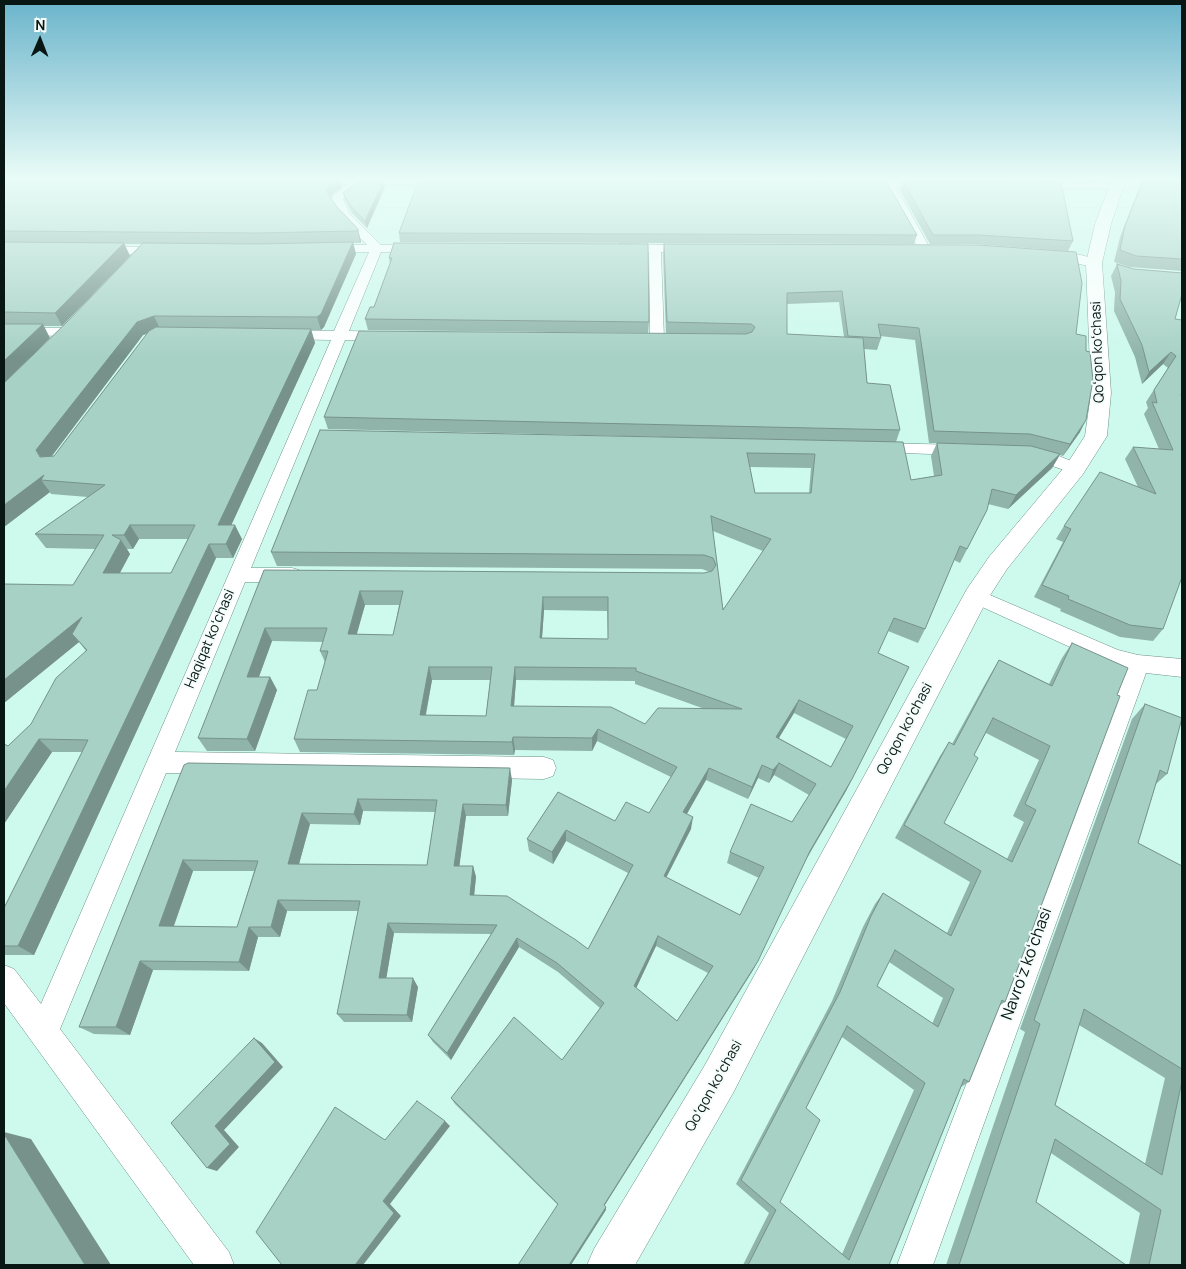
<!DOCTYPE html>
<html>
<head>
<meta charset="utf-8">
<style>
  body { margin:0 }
  #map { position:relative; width:1186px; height:1269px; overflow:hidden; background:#cef9ed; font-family:Manrope,sans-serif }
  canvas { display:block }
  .frame { position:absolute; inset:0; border:5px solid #081714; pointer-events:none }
  .north { position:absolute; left:15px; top:15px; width:50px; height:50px; -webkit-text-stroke:4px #f5fdfb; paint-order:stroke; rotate:1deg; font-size:14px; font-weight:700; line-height:20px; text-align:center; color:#081714 }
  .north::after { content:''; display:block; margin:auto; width:18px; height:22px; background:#081714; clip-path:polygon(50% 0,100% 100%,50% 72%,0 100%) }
</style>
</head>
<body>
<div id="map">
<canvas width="1186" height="1269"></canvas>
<div class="frame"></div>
<div class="north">N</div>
</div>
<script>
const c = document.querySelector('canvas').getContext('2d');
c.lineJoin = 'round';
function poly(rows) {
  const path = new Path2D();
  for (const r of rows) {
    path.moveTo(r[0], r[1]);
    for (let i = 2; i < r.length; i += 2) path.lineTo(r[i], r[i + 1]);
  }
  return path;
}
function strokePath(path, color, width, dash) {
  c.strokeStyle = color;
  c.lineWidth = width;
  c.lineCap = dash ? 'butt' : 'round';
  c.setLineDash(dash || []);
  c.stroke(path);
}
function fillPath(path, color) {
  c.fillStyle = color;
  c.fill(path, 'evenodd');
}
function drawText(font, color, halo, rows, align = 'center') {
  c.font = font + ' Manrope,sans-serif';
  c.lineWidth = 4;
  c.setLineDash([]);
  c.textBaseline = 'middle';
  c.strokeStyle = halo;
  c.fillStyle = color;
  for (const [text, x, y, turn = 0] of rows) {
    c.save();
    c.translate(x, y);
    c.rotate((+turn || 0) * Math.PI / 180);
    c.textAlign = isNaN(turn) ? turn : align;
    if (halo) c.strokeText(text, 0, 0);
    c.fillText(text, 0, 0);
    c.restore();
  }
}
const street = poly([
  [307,179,450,179,451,181,446,184,362,184,343,199,350,214,381,245,420,244,426,248,420,252,381,252,349,331,386,332,391,333,393,336,391,339,386,340,345,340,251,568,292,568,299,570,302,575,299,580,292,582,245,582,175,752,544,757,553,760,556,768,553,776,544,779,166,773,60,1029,229,1252,234,1265,194,1265,4,1003,4,965,14,969,41,1004,331,340,284,339,279,338,277,335,279,332,284,331,334,331,369,252,321,252,319,249,321,246,325,245,367,245,341,218,331,202,333,196,348,184,311,184,307,183,306,181,307,179],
  [881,179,931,181,936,184,931,187,896,187,931,250,929,253,921,253,919,250,885,187,859,187,854,184,859,181,882,181,881,179],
  [1034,182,1117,183,1122,186,1117,189,1030,187,1029,185,1034,182],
  [620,244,692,245,698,249,692,253,661,252,664,339,662,342,657,343,652,342,650,339,649,252,616,251,614,248,616,245,620,244],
  [98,246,165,247,171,251,165,255,94,253,92,250,94,247,98,246],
  [1048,250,1081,255,1099,260,1100,263,1094,267,1044,257,1042,254,1044,251,1048,250],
  [4,327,67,328,72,329,74,332,72,335,67,336,4,335,4,327],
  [876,443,963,445,969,446,972,450,969,454,963,455,870,452,868,448,870,444,876,443],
  [1028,449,1059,456,1081,465,1084,469,1081,473,1075,474,1047,464,1022,458,1019,454,1022,450,1028,449],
  [976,589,1118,650,1138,655,1182,659,1182,677,1146,673,933,1265,897,1265,1125,669,1105,663,969,601,966,596,969,591,976,589]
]);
const secondary = poly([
  [1112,179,1126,179,1111,224,1102,263,1111,393,1107,436,1083,474,1007,569,987,600,733,1093,635,1265,587,1265,594,1249,705,1065,967,589,989,557,1067,464,1085,436,1091,393,1086,263,1095,224,1112,179]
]);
strokePath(street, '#6a9187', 1);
strokePath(secondary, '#6a9187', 1);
fillPath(street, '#fff');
fillPath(secondary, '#fff');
fillPath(poly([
  [4,179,340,179,342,187,332,195,331,198,337,207,358,229,361,242,360,243,353,243,356,254,324,327,321,330,311,330,315,343,231,525,242,539,233,558,216,558,34,955,4,955,4,908,82,752,52,752,4,824,4,744,8,746,31,724,86,651,79,642,4,703,4,584,73,585,95,549,46,548,35,534,88,497,51,494,50,492,4,527,66,323,142,244,124,244,130,256,62,326,44,326,4,383],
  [147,334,54,456,51,456,143,335],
  [139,539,188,539,171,573,120,573,130,554,127,549,133,549],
  [893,179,1056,179,1055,181,894,180],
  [1090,179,1101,179,1100,181,1091,181],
  [1143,179,1182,179,1182,272,1182,271,1130,267,1114,262,1120,237,1137,193],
  [903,181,1073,241,1068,251,974,244,930,244,900,190],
  [385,187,367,228,352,213,345,200,343,193],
  [399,233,917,235,914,244,400,242],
  [394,243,649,322,648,333,368,330,365,319,374,307,390,264,389,258],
  [664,244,1076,334,1080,432,1063,456,1060,455,1052,468,1008,509,988,504,987,510,960,563,954,560,925,629,918,643,888,631,878,653,909,667,846,791,806,860,753,970,604,1206,606,1210,558,1205,455,1104,451,1098,562,1060,600,1008,558,972,519,947,451,1060,433,1042,428,1035,491,934,394,933,386,978,418,987,412,1022,344,1022,337,1014,358,911,287,911,280,937,258,937,249,971,153,970,130,1035,94,1034,79,1027,184,765,512,780,508,816,466,816,459,866,473,866,476,877,474,895,588,949,628,873,566,841,553,864,529,851,527,839,558,792,615,821,649,813,671,777,597,741,592,751,515,750,514,755,300,752,294,739,317,690,325,662,320,651,323,642,272,641,259,677,270,677,277,690,255,751,207,751,198,738,264,570,704,573,710,572,702,569,277,566,271,552,320,430,834,441,328,429,324,417,697,334,666,333,663,255],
  [839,302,844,337,787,334,787,304],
  [880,336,915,340,929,443,937,443,931,456,934,476,911,480,896,442,900,430,867,383,864,349,877,350,881,338],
  [750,467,811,468,809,493,755,493],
  [713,531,763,551,723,610],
  [365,605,399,605,393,635,356,634],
  [544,610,607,611,608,639,542,638],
  [432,680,490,680,486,716,426,715],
  [516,680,635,681,635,684,702,708,645,724,514,706],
  [794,713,846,739,831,767,779,738],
  [774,775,809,795,792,822,730,852,727,863,759,878,740,915,666,877,691,829,687,814,706,780,748,799,758,778,769,783],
  [363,811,435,812,427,865,299,864,310,824,360,825],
  [193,871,254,871,237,927,174,926],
  [656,946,708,973,677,1021,636,988],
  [1117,264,1134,269,1182,273,1182,295,1175,319,1182,320,1163,629,1153,641,1120,637,1060,611,1061,609,1034,597,1063,542,1056,539,1064,526,1138,487,1125,459,1133,447,1159,449,1144,414,1148,408,1146,402,1168,368,1163,364,1142,384,1135,357,1114,311,1115,292,1111,276],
  [1072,643,1117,695,1005,1002,999,1006,969,1082,961,1087,889,1265,743,1265,769,1213,736,1184,832,1001,863,927,875,904,883,893,947,933,970,882,895,838,940,756,949,742,952,744,990,675,999,660,1049,684,1062,658],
  [986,733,1039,760,1013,816,1024,822,1007,859,944,823,974,755],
  [889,962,943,998,932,1024,877,986],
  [842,1037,914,1090,842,1254,780,1202,806,1108],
  [1145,704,1167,774,1156,784,1138,843,1182,866,1182,1265,1129,1265,1140,1213,1051,1153,1036,1202,1126,1265,946,1265,1025,1032,1020,1029,1132,719],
  [1079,1025,1165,1078,1145,1164,1055,1105]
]), '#90b4aa');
fillPath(poly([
  [334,179,340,179,342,187,332,195,329,203,326,191,329,183],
  [384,180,385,187,367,228,365,221],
  [358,229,361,242,360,243,358,231],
  [353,242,356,254,324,327,321,330,317,317],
  [124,243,130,256,62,326,55,313],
  [154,316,160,329,143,335,46,464,36,450,137,322],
  [43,324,50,338,4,383,4,361],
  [311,329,315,343,225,539,218,525],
  [1171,352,1163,364,1142,384,1149,372],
  [1086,420,1080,432,1063,456,1070,444],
  [1060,454,1052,468,1008,509,1016,495],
  [44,475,41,480,50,492,4,527,4,505],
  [130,525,139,539,133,549,124,535],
  [235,525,242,539,233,558,226,544],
  [121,540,130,554,112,587,103,573],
  [209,544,216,558,34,955,18,946],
  [360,591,365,605,353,648,348,634],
  [543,597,544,610,541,651,540,638],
  [82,617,72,634,79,642,4,703,4,680],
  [265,628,272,641,254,690,247,677],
  [429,667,432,680,423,728,420,715],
  [515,667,516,680,513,719,511,706],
  [270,677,277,690,255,751,247,739],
  [799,700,794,713,772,749,776,737],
  [598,729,597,741,592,751,592,738],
  [513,737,515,750,514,755,512,742],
  [39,739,52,752,4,824,4,791],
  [779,763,774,775,769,783,773,770],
  [762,765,758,778,748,799,752,787],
  [510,768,512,780,508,816,506,805],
  [709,768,706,780,681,824,683,812],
  [852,779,846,791,804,862,810,851],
  [358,799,363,811,360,825,354,814],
  [463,804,466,816,458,877,454,866],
  [302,813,310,824,296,875,288,864],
  [693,817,691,829,662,886,664,876],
  [566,830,566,841,553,864,552,852],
  [183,860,193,871,170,936,159,926],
  [473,866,476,877,473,906,470,895],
  [278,900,287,911,280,937,271,927],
  [388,923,394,933,385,986,379,978],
  [249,927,258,937,249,971,239,962],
  [658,936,656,946,633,995,634,986],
  [517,938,519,947,451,1060,447,1053],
  [140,961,153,970,130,1035,116,1027],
  [758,961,753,970,603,1208,604,1205],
  [413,978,418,987,412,1022,407,1015],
  [254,1038,262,1043,283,1067,224,1130,239,1147,217,1171,207,1168,215,1126],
  [445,1121,450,1126,390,1204,401,1216,363,1265,355,1265,383,1201],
  [4,1132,31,1139,111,1265,85,1265,4,1134],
  [606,1207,606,1210,571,1265,569,1265]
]), '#76928b');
const building = poly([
  [4,179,334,179,329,183,326,191,337,207,358,229,358,231,257,233,4,231,4,179],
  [419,179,886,181,917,235,399,233,419,179],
  [1144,179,1182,179,1182,259,1136,256,1120,250,1125,226,1144,179],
  [360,180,384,180,365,221,350,205,343,193,360,180],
  [903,181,1061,182,1073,241,978,235,933,235,903,181],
  [4,242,124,243,55,313,4,312,4,242],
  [353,242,321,314,317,317,154,316,137,322,36,450,40,457,54,456,149,331,156,327,311,329,218,525,235,525,226,544,209,544,18,946,4,946,4,908,88,740,39,739,4,791,4,744,8,746,31,724,56,678,87,650,72,634,82,617,4,680,4,584,73,585,104,535,35,534,105,485,41,480,44,475,4,505,4,383,66,323,143,243,257,244,353,242],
  [130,525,195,525,171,573,103,573,121,540,112,535,124,535,130,525],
  [394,243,648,244,649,322,365,319,370,307,374,307,392,258,389,258,394,243],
  [664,244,978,245,1076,252,1082,283,1076,334,1086,336,1086,351,1090,352,1093,380,1086,420,1070,444,1030,434,934,431,919,328,878,324,881,338,848,336,842,291,787,293,787,334,863,338,867,383,890,385,900,430,324,417,359,331,746,334,752,332,755,327,751,324,667,322,664,244],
  [1117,264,1134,269,1182,273,1182,294,1175,319,1182,320,1182,394,1181,394,1182,398,1182,577,1163,629,1130,625,1068,599,1069,596,1042,585,1071,529,1064,526,1100,472,1156,494,1133,447,1173,450,1152,402,1157,403,1154,390,1176,356,1171,352,1149,372,1142,345,1120,299,1121,281,1117,264],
  [4,324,43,324,4,361,4,324],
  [320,430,903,442,911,480,942,475,937,443,1031,446,1060,454,1016,495,992,489,987,510,967,549,960,546,925,629,894,618,878,653,909,667,852,779,810,851,758,961,604,1205,606,1207,569,1265,518,1265,558,1204,451,1098,514,1017,562,1060,604,1003,557,963,517,938,447,1053,428,1035,497,925,388,923,379,978,413,978,407,1015,337,1014,360,901,278,900,271,927,249,927,239,962,140,961,116,1027,79,1027,184,765,188,763,510,768,506,805,463,804,454,866,473,866,470,895,507,896,576,940,588,949,633,865,566,830,552,852,527,839,558,792,615,821,626,802,649,813,677,767,598,729,592,738,513,737,512,742,294,739,308,690,317,690,328,651,320,651,327,628,265,628,247,677,270,677,247,739,198,738,264,570,704,573,712,571,716,565,713,558,704,555,271,552,320,430],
  [747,453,815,454,811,493,755,493,747,453],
  [711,516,771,539,723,610,711,516],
  [360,591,403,591,393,635,348,634,360,591],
  [543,597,608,597,608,639,540,638,543,597],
  [429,667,492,667,486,716,420,715,429,667],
  [515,667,636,668,636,671,742,709,658,708,645,724,611,707,511,706,515,667],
  [799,700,853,726,831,767,776,737,799,700],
  [779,763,816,784,792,822,751,804,730,852,764,867,740,915,664,876,693,817,683,812,709,768,752,787,762,765,773,770,779,763],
  [358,799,437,800,427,865,288,864,302,813,354,814,358,799],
  [183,860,258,861,237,927,159,926,183,860],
  [658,936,713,966,677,1021,634,986,658,936],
  [1072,643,1128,668,1117,695,1120,696,1005,1002,1002,1000,969,1082,964,1079,889,1265,748,1265,776,1210,741,1180,840,992,871,916,883,893,951,936,981,871,904,825,949,742,954,745,999,660,1052,686,1072,643],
  [993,718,1050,746,1025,804,1036,810,1012,862,944,823,978,758,974,755,993,718],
  [895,950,954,989,938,1027,877,986,895,950],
  [847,1026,925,1083,849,1260,780,1202,820,1120,806,1108,847,1026],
  [1145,704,1182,718,1167,774,1160,770,1138,843,1182,866,1182,1069,1084,1009,1055,1105,1162,1175,1182,1081,1182,1265,1149,1265,1161,1210,1055,1139,1036,1202,1126,1265,959,1265,1040,1024,1034,1020,1145,704],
  [254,1038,275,1062,215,1126,230,1144,207,1168,171,1123,254,1038],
  [417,1101,445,1121,383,1201,394,1213,355,1265,282,1265,256,1232,335,1107,385,1140,417,1101],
  [4,1134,85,1265,4,1265,4,1134]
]);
fillPath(building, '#a8d1c6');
strokePath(building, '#76928b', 1);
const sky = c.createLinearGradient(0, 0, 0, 357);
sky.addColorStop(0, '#6bb4cb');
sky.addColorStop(0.5, '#e9fcf7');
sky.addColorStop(1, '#e9fcf700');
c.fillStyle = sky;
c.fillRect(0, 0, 1186, 357);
drawText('14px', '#081714', '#f5fdfb', [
  ["Qoʻqon koʻchasi",1098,352,-92],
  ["Haqiqat koʻchasi",210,639,-67],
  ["Qoʻqon koʻchasi",905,729,-62],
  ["Qoʻqon koʻchasi",714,1086,-61]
]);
drawText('16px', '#081714', '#f5fdfb', [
  ["Navroʻz koʻchasi",1027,964,-70]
]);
</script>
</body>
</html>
